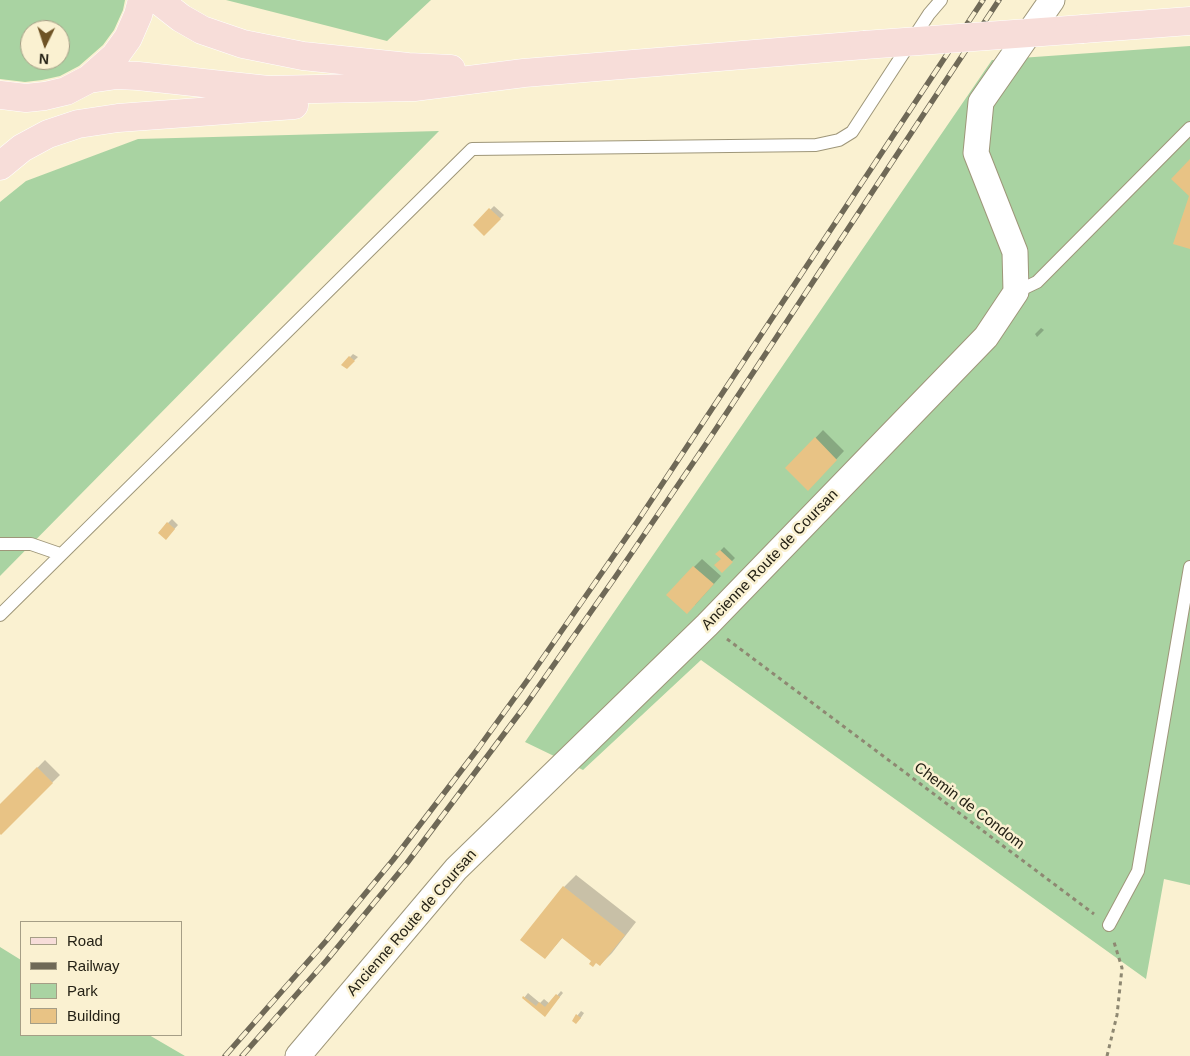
<!DOCTYPE html>
<html>
<head>
<meta charset="utf-8">
<style>
  body { margin:0 }
  #map { position:relative; width:1190px; height:1056px; overflow:hidden; background:#faf1d1; font-family:Arial,sans-serif }
  canvas { display:block }
  .legend { position:absolute; left:20px; top:921px; width:162px; height:115px; box-sizing:border-box; background:#faf1d1; border:1px solid #a59e86; margin:0; padding:6px 9px; list-style:none; font-size:15px; color:#252216 }
  .legend li { display:flex; align-items:center; gap:10px; height:25px }
  .legend b { width:25px; border:1px solid #a59e86 }
  .north { position:absolute; left:20px; top:20px; width:50px; height:50px; box-sizing:border-box; background:#faf1d1; border:1px solid #a59e86; border-radius:50%; rotate:184deg; font-size:14px; font-weight:700; line-height:20px; text-align:center; color:#252216 }
  .north::after { content:''; display:block; margin:auto; width:18px; height:22px; background:#6e5325; clip-path:polygon(50% 0,100% 100%,50% 72%,0 100%) }
</style>
</head>
<body>
<div id="map">
<canvas width="1190" height="1056"></canvas>
<ul class="legend">
<li><b style="height:6px;background:#f7ddd9"></b>Road</li>
<li><b style="height:6px;background:#6f6957"></b>Railway</li>
<li><b style="height:14px;background:#a9d3a2"></b>Park</li>
<li><b style="height:14px;background:#e8c385"></b>Building</li>
</ul>
<div class="north">N</div>
</div>
<script>
const c = document.querySelector('canvas').getContext('2d');
c.lineJoin = 'round';
function fillPath(path, color) {
  c.fillStyle = color;
  c.fill(path, 'evenodd');
}
function poly(rows) {
  const path = new Path2D();
  for (const r of rows) {
    path.moveTo(r[0], r[1]);
    for (let i = 2; i < r.length; i += 2) path.lineTo(r[i], r[i + 1]);
  }
  return path;
}
function strokePath(path, color, width, dash) {
  c.strokeStyle = color;
  c.lineWidth = width;
  c.lineCap = dash ? 'butt' : 'round';
  c.setLineDash(dash || []);
  c.stroke(path);
}
function drawText(font, color, halo, rows, align = 'center') {
  c.font = font + ' Arial,sans-serif';
  c.lineWidth = 5;
  c.setLineDash([]);
  c.textBaseline = 'middle';
  c.strokeStyle = halo;
  c.fillStyle = color;
  for (const [text, x, y, turn = 0] of rows) {
    c.save();
    c.translate(x, y);
    c.rotate((+turn || 0) * Math.PI / 180);
    c.textAlign = isNaN(turn) ? turn : align;
    if (halo) c.strokeText(text, 0, 0);
    c.fillText(text, 0, 0);
    c.restore();
  }
}
fillPath(poly([
  [0,0,125,0,123,10,114,30,103,45,79,66,60,76,42,80,25,82,0,79],
  [30,30,60,30,60,60,30,60],
  [226,0,431,0,387,41],
  [1190,46,1190,885,1164,879,1146,979,701,660,583,770,525,742,992,60],
  [439,131,0,576,0,202,26,181,138,139],
  [0,947,21,960,21,1035,149,1035,185,1056,0,1056]
]), '#a9d3a2');
fillPath(poly([
  [494,206,504,215,484,234,475,225],
  [1041,328,1044,330,1037,337,1035,334],
  [353,354,358,357,346,368,342,365],
  [823,430,844,451,816,481,787,468],
  [172,519,178,525,169,535,159,532],
  [724,547,735,558,722,571,722,559,717,554],
  [702,559,721,576,695,605,694,567],
  [45,760,60,775,1,833,0,832,0,806],
  [576,875,636,922,612,953,600,965,563,937,545,958,564,887],
  [561,991,563,993,545,1015,524,998,528,993,540,1003,544,999,550,1004],
  [581,1011,584,1013,580,1019,574,1020]
]), '#0003');
fillPath(poly([
  [1190,159,1190,249,1173,244,1189,196,1171,179],
  [489,208,501,219,484,236,473,225],
  [349,356,355,361,347,369,341,365],
  [815,437,837,460,808,491,785,468],
  [167,522,175,529,166,540,158,533],
  [720,550,733,562,722,573,714,565,721,559,715,554],
  [693,566,714,584,687,614,666,595],
  [37,767,53,783,1,835,0,834,0,804],
  [563,886,625,935,600,966,596,963,593,967,589,964,591,961,562,938,545,959,520,940],
  [556,994,560,997,545,1017,522,998,523,996,536,1006,539,1002,545,1007],
  [576,1014,581,1018,576,1024,572,1021]
]), '#e8c385');
const service = poly([
  [1016,292,1037,282,1190,128],
  [0,544,31,544,60,554],
  [0,615,472,149,816,145,839,140,852,132,929,14,941,0],
  [1109,925,1138,871,1190,567]
]);
const minor = poly([
  [298,1056,456,869,707,625,986,337,1016,292,1015,252,976,153,981,102,1052,0]
]);
const primary = poly([
  [158,0,181,18,202,30,243,44,303,56,408,67,451,69],
  [1083,29,1190,21],
  [89,79,117,75,138,76,268,90,414,87,524,73,864,45],
  [0,95,26,98,45,96,66,91,89,79,115,56,128,38,138,15,142,0],
  [0,166,22,148,48,134,78,124,118,118,294,105]
]);
strokePath(service, '#9e9679', 14);
strokePath(minor, '#9e9679', 27);
strokePath(primary, '#fff', 29);
strokePath(poly([
  [727,639,1094,914],
  [1107,1056,1117,1015,1122,968,1114,942]
]), '#8e8872', 3, [4, 4]);
strokePath(service, '#fff', 12);
strokePath(minor, '#fff', 25);
strokePath(primary, '#f7ddd9', 28);
const rail = poly([
  [225,1056,326,941,393,860,477,750,529,678,637,522,983,0],
  [242,1056,327,960,407,863,525,706,616,576,708,441,999,0]
]);
strokePath(rail, '#6f6957', 5.5);
strokePath(rail, '#faf1d1', 4, [11]);
const primaryBridge = poly([
  [864,45,1083,29]
]);
strokePath(primaryBridge, '#fff', 29, []);
strokePath(primaryBridge, '#f7ddd9', 28);
drawText('15px', '#252216', '#faf1d1', [
  ["Ancienne Route de Coursan",770,560,-46],
  ["Chemin de Condom",969,806,37],
  ["Ancienne Route de Coursan",412,923,-49]
]);
</script>
</body>
</html>
